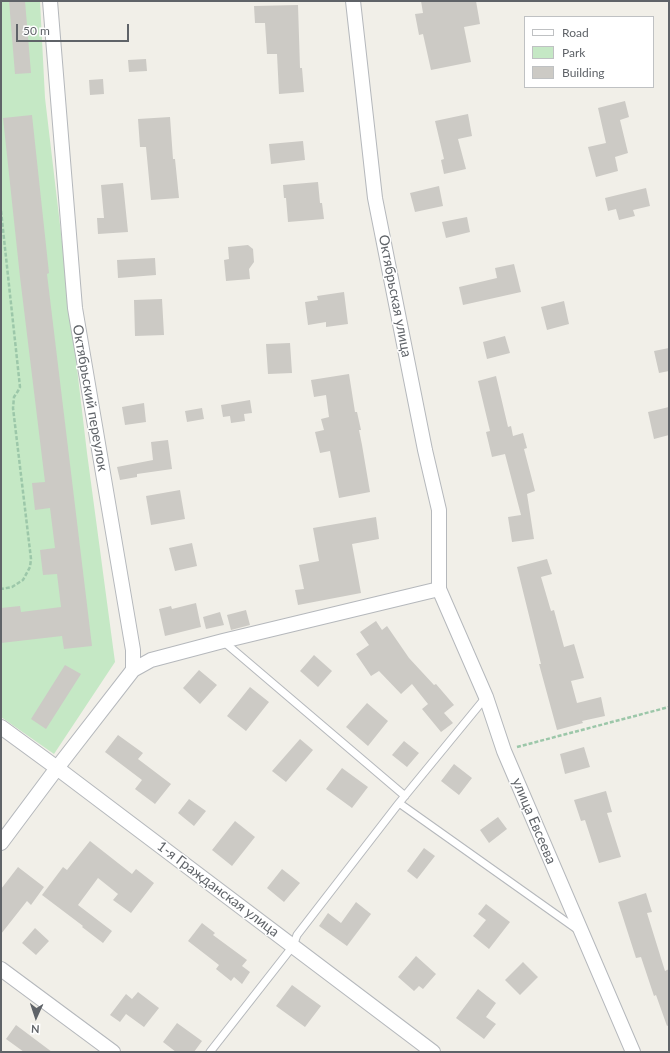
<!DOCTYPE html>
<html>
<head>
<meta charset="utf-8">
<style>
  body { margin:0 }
  #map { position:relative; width:670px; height:1053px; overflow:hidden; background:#f1efe8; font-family:Lato,sans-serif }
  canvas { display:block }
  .frame { position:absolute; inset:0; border:2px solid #5f6368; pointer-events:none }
  .legend { position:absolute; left:524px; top:16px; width:130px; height:72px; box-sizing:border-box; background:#fff; border:1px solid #bfc1c3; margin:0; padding:5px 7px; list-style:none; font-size:12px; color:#5f6368 }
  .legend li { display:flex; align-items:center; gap:8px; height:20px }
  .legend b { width:20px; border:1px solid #bfc1c3 }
  .north { position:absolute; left:16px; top:997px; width:40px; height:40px; -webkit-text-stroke:3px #fff; paint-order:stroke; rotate:183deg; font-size:11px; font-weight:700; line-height:16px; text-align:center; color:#5f6368 }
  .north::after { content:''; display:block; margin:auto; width:14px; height:18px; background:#5f6368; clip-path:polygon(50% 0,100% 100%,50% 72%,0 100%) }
  .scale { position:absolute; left:16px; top:24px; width:113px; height:18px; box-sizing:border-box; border:2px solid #5f6368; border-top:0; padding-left:5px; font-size:12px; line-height:14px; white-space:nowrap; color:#5f6368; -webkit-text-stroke:3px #fff; paint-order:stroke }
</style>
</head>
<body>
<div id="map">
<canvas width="670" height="1053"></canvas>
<div class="frame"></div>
<ul class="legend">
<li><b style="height:5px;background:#fff"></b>Road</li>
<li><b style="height:11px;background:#c5e8c5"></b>Park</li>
<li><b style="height:11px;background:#cccac5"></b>Building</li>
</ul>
<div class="north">N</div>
<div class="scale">50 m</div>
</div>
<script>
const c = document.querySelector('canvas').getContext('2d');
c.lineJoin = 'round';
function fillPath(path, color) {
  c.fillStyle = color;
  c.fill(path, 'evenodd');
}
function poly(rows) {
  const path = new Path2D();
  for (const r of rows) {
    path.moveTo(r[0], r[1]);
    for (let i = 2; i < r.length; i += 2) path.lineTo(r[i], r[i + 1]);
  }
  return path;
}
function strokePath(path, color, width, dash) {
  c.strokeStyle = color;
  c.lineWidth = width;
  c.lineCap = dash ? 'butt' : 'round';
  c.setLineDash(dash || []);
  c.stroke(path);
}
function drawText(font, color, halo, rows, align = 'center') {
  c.font = font + ' Lato,sans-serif';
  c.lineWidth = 3;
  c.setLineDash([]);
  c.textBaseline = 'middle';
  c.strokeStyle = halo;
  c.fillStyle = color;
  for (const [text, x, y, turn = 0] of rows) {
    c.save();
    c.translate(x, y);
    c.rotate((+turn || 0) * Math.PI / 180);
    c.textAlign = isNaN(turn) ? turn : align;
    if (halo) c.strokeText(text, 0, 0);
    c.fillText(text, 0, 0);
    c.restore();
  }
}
fillPath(poly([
  [1,1,40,1,45,98,87,453,115,662,54,754,1,717]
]), '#c5e8c5');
fillPath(poly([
  [9,1,25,1,31,73,15,74],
  [421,1,476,1,480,24,464,27,471,62,431,70,423,34,419,35,415,14,423,13],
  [298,5,300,68,302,68,304,92,279,94,277,54,267,54,265,23,255,23,254,6],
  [146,59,147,71,129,72,128,60],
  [103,79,104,94,90,95,89,80],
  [625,101,629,117,620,120,628,153,615,157,618,171,596,177,588,147,606,143,598,108],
  [468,114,472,136,458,139,466,169,444,174,441,160,444,159,435,121],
  [32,115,49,273,47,274,92,646,64,649,62,636,1,643,1,608,20,606,21,612,61,607,57,574,43,575,40,550,55,548,50,508,35,510,32,483,45,482,20,277,3,118],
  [170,117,173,159,175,159,179,198,151,200,146,147,140,147,138,119],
  [303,141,305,160,271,164,269,144],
  [318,182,320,203,322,203,324,219,288,222,286,198,284,198,283,185],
  [123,183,128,232,98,234,97,218,104,218,101,185],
  [439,186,443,206,415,212,410,193],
  [646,188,650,206,633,210,635,216,619,220,616,209,608,211,605,198],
  [467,217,470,232,446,238,442,222],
  [248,245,253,249,254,262,249,269,250,279,226,281,224,260,229,259,228,247],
  [155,258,156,275,118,278,117,260],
  [514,264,521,292,463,305,459,287,497,278,495,268],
  [344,292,348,324,326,327,326,322,308,325,305,302,318,300,317,296],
  [162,299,164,335,135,336,134,300],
  [564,301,569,324,547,330,541,307],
  [505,336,510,353,487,359,483,342],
  [290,343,292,373,268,374,266,344],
  [669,348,669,371,659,373,654,351],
  [349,374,355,412,357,412,361,430,359,430,362,445,370,492,339,498,330,451,320,453,315,432,324,430,321,419,329,417,326,395,314,397,311,380],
  [496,376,508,427,511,426,513,436,523,433,527,448,524,449,535,491,527,494,534,539,512,542,508,517,521,515,505,454,492,457,486,432,490,431,478,381],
  [250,400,252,413,244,414,245,421,231,423,230,416,223,417,221,405],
  [144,403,146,422,125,425,122,407],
  [669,407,669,435,654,439,648,412],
  [202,408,204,419,187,422,185,411],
  [168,440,172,469,137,474,137,477,120,480,117,467,153,460,151,442],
  [180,490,185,519,151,525,146,496],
  [376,517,379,539,352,544,361,593,298,605,295,590,304,589,299,565,319,561,313,528],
  [192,543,197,566,175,571,169,548],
  [547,559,552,574,541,577,551,611,554,610,564,647,574,644,584,678,571,681,577,703,601,697,605,716,582,721,583,723,557,730,539,664,541,664,517,567],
  [196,603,201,627,165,636,159,609,171,606,172,609],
  [246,610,250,625,231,630,227,615],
  [220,612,224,625,206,629,203,617],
  [376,621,382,630,387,626,409,658,434,685,436,684,454,705,444,713,453,723,441,732,422,709,428,704,412,684,401,694,379,671,371,676,356,654,369,645,360,632],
  [314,655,332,671,318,687,300,671],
  [65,665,81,674,46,729,31,719],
  [199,670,217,685,200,704,183,688],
  [250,687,269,702,246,731,227,716],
  [367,703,388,721,368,746,346,727],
  [118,735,143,753,138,759,171,784,155,804,135,789,142,780,105,752],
  [300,739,313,750,286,782,272,771],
  [404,741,419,753,407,767,392,755],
  [584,747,590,767,565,774,560,754],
  [454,764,472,778,459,795,441,781],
  [342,768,368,787,352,808,326,789],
  [606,791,612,812,607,813,621,857,599,863,585,820,581,821,574,800],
  [189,799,206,811,194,826,178,813],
  [498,817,507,829,489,843,480,830],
  [235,821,255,837,232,866,212,850],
  [90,841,132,874,136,869,154,883,131,913,113,900,118,894,98,878,78,905,112,931,103,943,82,927,83,926,42,895,63,867,67,870],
  [424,848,435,856,417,879,407,871],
  [18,867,44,887,31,905,27,901,1,934,1,889],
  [282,869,300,883,284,902,267,888],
  [646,893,652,912,647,913,665,971,669,969,669,1025,667,1026,656,995,654,996,641,957,636,958,618,902],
  [356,902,371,914,347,946,319,926,328,913,341,923],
  [486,904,510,922,489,949,473,936,486,920,478,914],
  [202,923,215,933,213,935,247,960,242,966,250,972,242,984,234,977,231,981,216,969,219,965,188,941],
  [35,928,49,941,36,955,22,943],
  [416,956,436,974,423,989,419,986,414,991,398,977],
  [523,962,538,977,520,995,505,980],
  [292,985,321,1006,305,1027,276,1006],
  [478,989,496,1003,486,1017,496,1024,484,1039,456,1018],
  [138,992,159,1008,144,1027,126,1014,120,1022,110,1015,126,994,132,999],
  [177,1023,202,1041,194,1052,176,1052,163,1042],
  [16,1025,52,1052,24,1052,6,1039]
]), '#cccac5');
const service = poly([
  [223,641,405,796],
  [399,803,578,930],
  [210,1052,293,946,297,935,399,803,486,697]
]);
const minor = poly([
  [353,1,375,198,425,450,439,510,439,589,486,697,504,751,633,1052],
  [133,670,151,660,223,641,439,589],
  [1,727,57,768,433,1052],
  [1,843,57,768,133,670,133,650,75,308,50,1],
  [1,969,113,1052]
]);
strokePath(service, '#b5b8bc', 9);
strokePath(minor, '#b5b8bc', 16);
strokePath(poly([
  [1,211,20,387,18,391,14,397,13,408,31,559,30,567,23,580,12,587,1,589],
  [517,747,669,707]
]), '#9cc7a9', 2.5, [4, 2]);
strokePath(service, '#fff', 7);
strokePath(minor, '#fff', 14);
drawText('14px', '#5f6368', '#fff', [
  ["Октябрьская улица",395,296,79],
  ["Октябрьский переулок",90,398,80],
  ["улица Евсеева",534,821,67],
  ["1-я Гражданская улица",218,889,37]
]);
</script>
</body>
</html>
